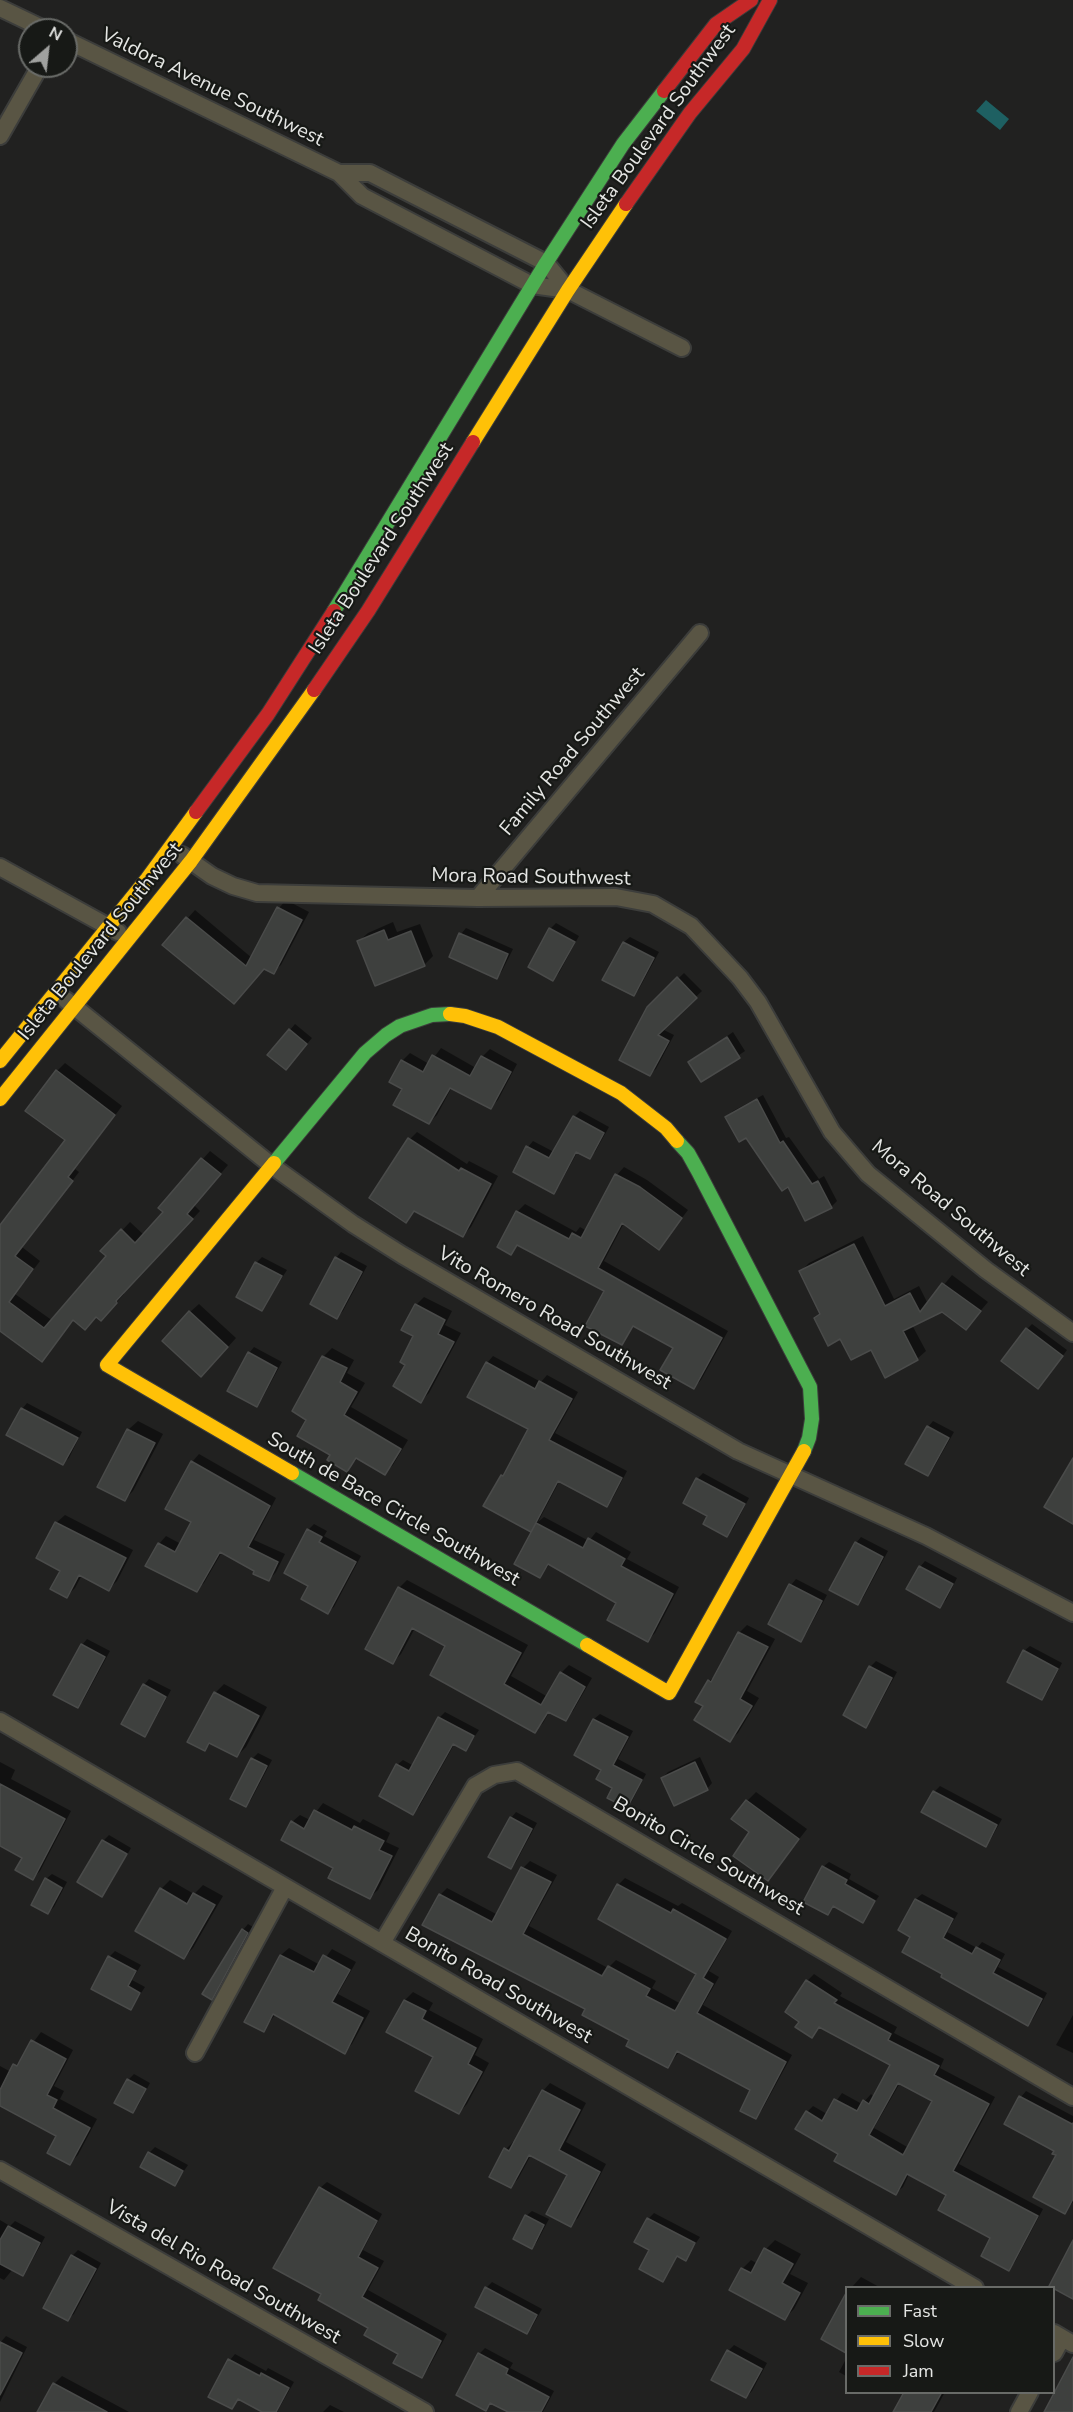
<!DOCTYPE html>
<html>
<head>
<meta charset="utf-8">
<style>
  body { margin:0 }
  #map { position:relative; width:1073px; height:2412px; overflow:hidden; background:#212120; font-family:"Nunito Sans",sans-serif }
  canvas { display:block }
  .legend { position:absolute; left:845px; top:2286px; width:210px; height:108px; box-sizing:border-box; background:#171916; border:2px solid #696b68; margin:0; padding:8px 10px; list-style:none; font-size:18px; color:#e5e6e4 }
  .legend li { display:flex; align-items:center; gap:12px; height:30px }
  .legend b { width:30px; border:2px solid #696b68 }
  .north { position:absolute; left:18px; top:18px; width:60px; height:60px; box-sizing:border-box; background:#171916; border:2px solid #696b68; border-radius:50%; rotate:28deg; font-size:16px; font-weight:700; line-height:24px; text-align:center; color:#e5e6e4 }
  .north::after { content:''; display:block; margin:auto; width:21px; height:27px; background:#a0a19f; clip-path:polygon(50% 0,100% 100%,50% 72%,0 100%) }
</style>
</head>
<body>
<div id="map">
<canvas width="1073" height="2412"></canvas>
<ul class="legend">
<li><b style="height:8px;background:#4caf50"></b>Fast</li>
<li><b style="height:8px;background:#ffc107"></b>Slow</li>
<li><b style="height:8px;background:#c62828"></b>Jam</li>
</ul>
<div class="north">N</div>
</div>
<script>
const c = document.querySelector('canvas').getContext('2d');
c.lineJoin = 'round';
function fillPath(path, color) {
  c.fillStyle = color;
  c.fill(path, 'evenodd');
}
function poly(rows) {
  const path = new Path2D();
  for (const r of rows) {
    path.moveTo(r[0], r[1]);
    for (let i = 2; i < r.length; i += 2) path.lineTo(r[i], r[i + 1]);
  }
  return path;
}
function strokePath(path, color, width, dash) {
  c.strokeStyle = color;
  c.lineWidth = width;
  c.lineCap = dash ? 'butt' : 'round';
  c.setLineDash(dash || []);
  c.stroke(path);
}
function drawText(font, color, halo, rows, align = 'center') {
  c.font = font + ' "Nunito Sans",sans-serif';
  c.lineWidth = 4.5;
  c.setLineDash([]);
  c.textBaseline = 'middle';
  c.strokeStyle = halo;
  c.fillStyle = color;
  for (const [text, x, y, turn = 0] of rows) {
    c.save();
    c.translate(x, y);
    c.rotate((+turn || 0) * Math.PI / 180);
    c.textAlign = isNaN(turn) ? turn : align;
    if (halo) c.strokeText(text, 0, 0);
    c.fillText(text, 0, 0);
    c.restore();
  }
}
fillPath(poly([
  [986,100,1009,119,1000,130,976,111]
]), '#1e6062');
fillPath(poly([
  [286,900,309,912,281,965,273,972,264,968,242,995,164,945,195,910,252,958,279,908],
  [393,922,397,932,420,924,433,956,424,965,359,941,368,933],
  [556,923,579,936,559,973,553,979,550,929],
  [466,928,513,949,502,971,497,977,451,956,461,934],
  [630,937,659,952,639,989,634,995,604,979,624,942],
  [684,973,702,991,662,1029,674,1035,656,1069,650,1074,648,1008],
  [295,1024,312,1038,291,1063,290,1030],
  [733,1032,745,1051,702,1080,690,1062],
  [441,1048,476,1068,482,1057,490,1049,517,1064,498,1100,490,1108,452,1087,437,1115,429,1123,404,1089,402,1061,410,1053,429,1064],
  [65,1063,122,1106,75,1169,79,1172,22,1247,40,1261,15,1294,53,1321,108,1256,103,1251,130,1222,144,1235,165,1212,160,1208,210,1151,228,1165,194,1205,200,1211,123,1293,124,1294,109,1311,75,1319,41,1360,0,1330,0,1227,67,1140,57,1071],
  [763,1095,786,1138,789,1137,819,1179,824,1176,837,1201,831,1207,789,1184,727,1117,733,1111],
  [580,1111,609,1127,595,1152,589,1157,578,1151,559,1186,554,1192,528,1147,533,1141,554,1152,574,1117],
  [417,1132,467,1164,469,1161,498,1176,471,1227,463,1235,416,1210,406,1221,410,1139],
  [624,1167,647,1180,688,1210,659,1248,624,1223,604,1261,728,1331,701,1380,694,1387,675,1347,635,1325,622,1343,606,1290,519,1244,511,1253,499,1247,517,1212,525,1204,576,1232,580,1227,587,1231,617,1175],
  [863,1236,894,1299,919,1286,928,1304,952,1275,988,1302,966,1328,942,1310,912,1325,926,1351,917,1359,871,1348,841,1337,816,1318,821,1313,801,1271,809,1263],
  [341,1252,367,1266,343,1311,337,1317,336,1258],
  [262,1257,287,1270,262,1309,256,1263],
  [424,1297,452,1311,445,1325,461,1333,429,1393,421,1401,407,1364,415,1335,416,1305],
  [199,1304,236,1338,210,1367,190,1312],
  [1032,1324,1067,1350,1044,1382,1027,1329],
  [254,1347,282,1362,262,1399,256,1405,249,1353],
  [332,1348,354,1360,347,1373,365,1383,351,1407,408,1440,393,1465,385,1473,358,1458,347,1470,332,1455,308,1419,294,1411,324,1356],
  [493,1356,541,1382,547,1375,578,1392,555,1433,627,1471,613,1498,607,1505,560,1480,538,1522,544,1517,589,1541,596,1532,631,1552,627,1559,679,1587,655,1633,648,1640,618,1602,550,1564,540,1576,535,1525,530,1530,502,1476,509,1468,530,1429,487,1363],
  [27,1403,82,1432,69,1458,63,1463,22,1409],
  [138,1421,163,1434,133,1491,124,1500,99,1486,129,1429],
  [933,1421,954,1432,933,1469,928,1474,928,1427],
  [199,1454,276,1498,254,1540,285,1554,276,1572,269,1580,222,1552,204,1583,196,1590,159,1544,166,1536,181,1544,193,1522,192,1462],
  [703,1473,749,1498,733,1529,727,1535,709,1515,697,1479],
  [65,1515,133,1550,117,1581,109,1589,82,1575,75,1588,67,1596,56,1523],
  [314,1524,327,1531,324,1536,361,1556,334,1607,328,1612,310,1585,308,1530],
  [861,1537,888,1551,863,1598,857,1604,856,1543],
  [925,1561,957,1578,946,1600,940,1606,920,1567],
  [796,1579,827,1595,806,1634,800,1640,791,1585],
  [407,1580,528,1645,511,1676,548,1697,561,1673,569,1665,592,1678,573,1711,565,1719,550,1711,543,1723,535,1731,447,1645,415,1628,401,1654,393,1662,399,1588],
  [747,1625,775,1639,747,1691,759,1698,738,1733,730,1740,705,1706,697,1701,709,1681,718,1674,739,1633],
  [87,1639,110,1651,83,1701,78,1706,82,1645],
  [1030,1646,1062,1663,1047,1693,1041,1698,1024,1651],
  [876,1661,897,1672,871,1720,865,1726,845,1715,870,1667],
  [149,1679,171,1690,150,1729,144,1735,144,1685],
  [224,1684,267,1707,246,1747,237,1756,212,1742,205,1749,215,1693],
  [445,1712,479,1730,466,1749,455,1743,419,1807,413,1813,397,1765,403,1760,414,1766,439,1718],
  [600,1714,633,1731,618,1759,646,1774,632,1801,626,1807,603,1769,576,1754,594,1719],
  [258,1753,272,1760,251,1800,245,1805,252,1759],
  [700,1757,712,1783,707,1789,662,1778,668,1772],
  [0,1762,15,1770,11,1779,71,1811,40,1871,33,1878,24,1857,0,1845],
  [940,1786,1002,1819,991,1839,986,1845,934,1792],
  [756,1792,807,1829,768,1879,752,1832,747,1801],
  [323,1803,360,1823,363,1819,390,1833,386,1842,399,1848,378,1890,370,1897,335,1867,292,1822,300,1815,310,1820],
  [516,1812,537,1823,516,1862,511,1868,511,1818],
  [109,1835,131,1848,107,1890,101,1895,103,1841],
  [530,1861,557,1875,529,1926,608,1968,616,1960,656,1981,652,1988,681,2004,698,1974,618,1885,625,1878,678,1906,682,1903,732,1931,709,1971,719,1977,703,2005,792,2055,762,2110,755,2117,752,2090,680,2051,668,2066,587,2008,440,1895,447,1888,498,1915,523,1868],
  [829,1862,851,1874,849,1879,879,1896,862,1921,835,1905,828,1913,823,1867],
  [52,1874,67,1882,54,1907,48,1913,46,1879],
  [170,1880,194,1894,203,1885,223,1896,193,1948,184,1957,161,1889],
  [922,1894,958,1913,947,1932,977,1948,982,1942,1005,1954,998,1967,1047,1993,1033,2019,1028,2024,945,1973,912,1936,900,1930,916,1899],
  [248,1924,253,1927,217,1993,211,1999,243,1930],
  [289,1948,320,1965,332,1949,356,1962,338,1994,370,2011,352,2044,344,2052,276,2014,263,2030,246,2021,281,1955],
  [115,1951,141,1965,132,1980,145,1987,131,2008,109,1957],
  [814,1974,842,1993,840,1996,897,2027,894,2033,944,2059,940,2068,995,2097,959,2164,1043,2209,1015,2262,1008,2269,992,2237,948,2194,909,2174,903,2187,896,2193,840,2153,807,2112,813,2106,827,2114,842,2093,862,2104,871,2094,874,2097,892,2064,820,2026,812,2036,801,2021,807,1981],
  [900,2083,934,2101,909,2148,874,2128],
  [413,1992,433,2003,429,2010,483,2039,475,2055,489,2063,467,2104,459,2113,435,2057,388,2032,405,2000],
  [1073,2015,1073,2053,1056,2045],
  [41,2032,73,2050,54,2086,64,2091,60,2099,97,2119,78,2155,70,2163,58,2135,0,2105,0,2066,11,2072],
  [134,2074,150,2083,138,2106,133,2111,128,2080],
  [550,2083,586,2103,566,2142,606,2164,578,2218,570,2225,569,2175,531,2155,518,2179,511,2186,506,2149,513,2142,515,2143,543,2091],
  [1026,2091,1073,2116,1073,2202,1065,2212,1058,2155,1021,2097],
  [155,2147,188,2165,175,2184,149,2153],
  [327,2182,382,2214,363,2250,384,2261,368,2290,447,2334,428,2369,421,2376,400,2353,370,2327,323,2293,320,2188],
  [532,2211,549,2219,537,2242,532,2247,526,2216],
  [654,2213,700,2237,685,2259,678,2255,668,2274,662,2280,651,2250,648,2219],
  [0,2220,10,2226,15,2221,45,2237,28,2268,23,2274,13,2269,4,2280,0,2278],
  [775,2240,801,2254,790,2274,808,2283,794,2309,785,2318,742,2269,751,2260,758,2264,766,2249],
  [78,2250,101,2263,74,2314,68,2319,72,2256],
  [861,2277,881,2288,851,2288],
  [492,2282,542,2309,532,2327,527,2332,486,2288],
  [846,2296,846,2351,823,2338],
  [6,2336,27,2347,0,2402,0,2343],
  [734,2345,767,2363,752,2391,746,2397,728,2351],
  [485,2348,513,2363,510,2368,554,2391,543,2412,511,2412,492,2403,486,2409,479,2354],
  [235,2354,266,2371,268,2368,294,2382,277,2412,266,2412,239,2398,232,2407,230,2360],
  [846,2359,846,2376,839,2372],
  [62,2376,129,2412,39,2412,54,2384],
  [905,2392,945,2392,934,2412,895,2412],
  [330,2405,344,2412,323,2412]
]), '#0007');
const building = poly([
  [277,907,302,920,274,974,264,969,234,1004,162,945,186,917,246,966,277,907],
  [549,928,575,942,553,981,528,967,549,928],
  [384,930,388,940,411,931,425,966,375,986,357,941,384,930],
  [459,933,508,954,497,979,449,957,459,933],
  [623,942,654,958,634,996,602,980,623,942],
  [677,977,697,998,658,1035,669,1041,650,1076,619,1060,647,1007,677,977],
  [289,1029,307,1044,286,1070,267,1055,289,1029],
  [727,1037,740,1058,701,1082,688,1062,727,1037],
  [432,1055,470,1076,481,1056,511,1072,491,1109,450,1088,429,1124,393,1105,402,1089,389,1082,401,1060,423,1072,432,1055],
  [56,1070,115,1115,68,1177,73,1181,15,1256,33,1269,9,1302,44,1328,106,1256,100,1251,121,1229,135,1243,163,1212,158,1208,201,1158,221,1174,187,1214,193,1219,116,1301,117,1303,101,1321,96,1317,85,1330,73,1320,42,1362,0,1331,0,1225,65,1140,25,1111,56,1070],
  [757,1099,780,1143,783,1141,812,1184,818,1181,832,1208,805,1221,788,1187,782,1191,746,1138,739,1142,725,1117,757,1099],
  [573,1116,604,1133,590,1159,576,1152,554,1194,513,1172,526,1146,549,1158,573,1116],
  [408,1138,459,1171,461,1168,491,1184,463,1237,414,1211,406,1223,369,1198,408,1138],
  [615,1174,640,1187,682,1218,659,1250,622,1223,598,1268,722,1338,694,1389,660,1370,673,1348,633,1326,622,1345,585,1326,604,1291,517,1245,511,1255,497,1247,516,1211,569,1239,572,1233,581,1238,615,1174],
  [854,1244,885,1306,910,1293,920,1312,942,1283,981,1311,966,1330,942,1312,903,1331,918,1360,885,1378,871,1350,851,1360,840,1339,828,1346,814,1318,820,1314,799,1271,854,1244],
  [335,1257,362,1272,337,1319,310,1304,335,1257],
  [255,1262,282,1276,262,1311,236,1297,255,1262],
  [415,1304,445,1320,438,1334,454,1342,421,1403,393,1386,405,1365,400,1362,413,1336,401,1330,415,1304],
  [189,1311,228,1347,201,1377,162,1341,189,1311],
  [1026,1328,1063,1356,1038,1389,1001,1361,1026,1328],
  [248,1352,277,1368,257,1407,227,1391,248,1352],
  [322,1356,347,1368,340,1382,357,1392,344,1415,401,1449,385,1475,356,1458,347,1472,327,1460,330,1455,297,1436,306,1420,292,1411,322,1356],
  [486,1362,535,1389,539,1381,572,1399,549,1440,622,1478,607,1507,558,1481,531,1532,483,1506,501,1475,503,1476,528,1429,467,1397,486,1362],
  [21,1408,78,1438,63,1465,6,1435,21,1408],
  [927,1426,949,1438,928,1476,905,1464,927,1426],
  [127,1429,155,1443,125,1501,97,1487,127,1429],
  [1073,1458,1073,1524,1044,1507,1073,1458],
  [191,1461,270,1506,248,1547,278,1562,269,1581,253,1574,254,1571,220,1552,197,1592,145,1566,158,1543,175,1552,191,1522,165,1509,191,1461],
  [696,1478,745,1504,727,1537,703,1524,707,1516,683,1503,696,1478],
  [55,1522,126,1558,109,1591,79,1575,67,1598,50,1589,60,1571,36,1558,55,1522],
  [536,1523,583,1548,588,1538,625,1559,621,1566,673,1594,648,1642,607,1620,616,1603,548,1564,540,1578,514,1564,536,1523],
  [307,1529,322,1537,319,1542,356,1562,328,1614,301,1599,308,1586,284,1573,307,1529],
  [855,1542,883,1557,858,1605,829,1590,855,1542],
  [919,1566,953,1584,940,1608,906,1589,919,1566],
  [789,1584,822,1601,801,1642,768,1624,789,1584],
  [398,1587,521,1653,504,1684,541,1705,560,1672,585,1687,566,1721,548,1712,535,1733,430,1675,445,1646,412,1628,393,1664,365,1649,398,1587],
  [738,1632,768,1647,740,1699,752,1706,730,1742,694,1720,703,1706,695,1702,708,1680,711,1682,738,1632],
  [81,1644,105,1657,78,1708,53,1695,81,1644],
  [1023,1650,1058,1669,1042,1700,1007,1682,1023,1650],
  [869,1666,892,1678,866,1728,843,1715,869,1666],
  [143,1684,166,1697,145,1737,121,1724,143,1684],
  [214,1692,259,1716,237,1757,209,1743,205,1751,187,1742,214,1692],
  [438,1717,474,1736,466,1751,453,1744,413,1815,379,1796,396,1764,409,1771,438,1717],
  [593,1719,628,1737,613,1765,642,1780,627,1808,607,1798,612,1788,596,1779,601,1770,574,1755,593,1719],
  [251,1758,267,1766,246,1807,230,1799,251,1758],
  [695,1762,708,1790,674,1806,661,1778,695,1762],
  [0,1784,65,1819,33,1880,15,1870,22,1858,0,1846,0,1784],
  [933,1791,997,1825,986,1847,921,1812,933,1791],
  [746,1800,799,1839,768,1881,733,1856,749,1832,731,1819,746,1800],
  [314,1810,352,1830,354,1826,384,1841,379,1850,392,1856,370,1899,328,1878,333,1868,281,1840,291,1821,304,1829,314,1810],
  [510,1817,532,1829,511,1869,488,1857,510,1817],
  [102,1840,127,1854,102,1897,77,1882,102,1840],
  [822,1866,847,1880,845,1884,875,1901,863,1923,833,1906,828,1915,803,1902,822,1866],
  [521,1867,551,1882,523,1934,602,1976,608,1966,650,1989,646,1996,675,2011,696,1974,598,1919,617,1884,671,1913,673,1909,726,1939,703,1978,713,1984,697,2013,786,2062,756,2119,740,2111,750,2090,677,2051,668,2068,626,2046,629,2040,582,2015,585,2009,422,1925,439,1894,492,1922,521,1867],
  [45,1878,62,1888,48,1914,31,1905,45,1878],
  [160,1888,187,1904,193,1893,215,1905,184,1959,135,1931,160,1888],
  [915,1899,953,1919,943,1938,972,1954,976,1947,1000,1960,993,1973,1042,1999,1028,2026,941,1977,942,1974,902,1952,910,1937,898,1930,915,1899],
  [242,1929,248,1933,212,2000,202,1994,242,1929],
  [280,1955,314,1972,323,1955,350,1970,332,2002,363,2018,345,2054,273,2014,264,2032,244,2022,280,1955],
  [108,1956,136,1971,128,1986,140,1993,131,2010,91,1989,108,1956],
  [806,1980,837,2000,834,2003,891,2034,888,2040,939,2066,934,2075,989,2104,953,2171,1038,2216,1009,2271,981,2256,990,2238,938,2210,946,2195,907,2174,896,2195,834,2161,838,2154,795,2129,806,2111,822,2121,834,2099,857,2111,863,2100,869,2104,890,2065,819,2027,812,2038,795,2027,799,2022,785,2012,806,1980],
  [898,2083,932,2101,903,2155,869,2135,898,2083],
  [404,2000,426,2011,422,2019,476,2048,468,2064,482,2072,459,2114,415,2091,433,2057,386,2032,404,2000],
  [31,2040,66,2059,47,2095,57,2100,53,2108,90,2128,70,2165,47,2153,56,2136,0,2106,0,2090,13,2064,17,2066,31,2040],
  [127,2079,146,2089,133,2113,114,2103,127,2079],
  [542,2090,580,2110,559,2150,600,2172,571,2227,546,2214,567,2175,529,2155,511,2188,489,2177,504,2148,509,2151,542,2090],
  [1019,2096,1072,2124,1073,2123,1073,2199,1065,2214,1033,2197,1056,2155,1052,2154,1054,2151,1004,2124,1019,2096],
  [148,2152,183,2171,175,2186,140,2167,148,2152],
  [319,2187,377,2221,358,2257,378,2268,362,2297,441,2341,422,2378,393,2363,398,2354,364,2335,368,2328,318,2300,321,2294,273,2268,319,2187],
  [525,2215,544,2225,532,2249,513,2239,525,2215],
  [647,2218,695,2243,686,2261,677,2256,663,2282,639,2269,649,2250,634,2242,647,2218],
  [8,2226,40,2243,23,2276,0,2264,0,2240,8,2226],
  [1073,2240,1073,2299,1049,2286,1073,2240],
  [764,2248,793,2264,782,2283,800,2293,785,2320,729,2290,741,2268,751,2273,764,2248],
  [71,2255,96,2269,68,2321,43,2308,71,2255],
  [485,2287,537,2315,527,2334,475,2307,485,2287],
  [846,2293,846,2353,821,2339,846,2293],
  [0,2342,22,2353,0,2395,0,2342],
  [727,2350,762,2369,746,2398,711,2380,727,2350],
  [478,2353,508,2369,506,2374,549,2397,541,2412,508,2412,490,2403,486,2411,456,2395,478,2353],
  [1073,2357,1073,2412,1044,2412,1073,2357],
  [228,2359,260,2376,261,2373,289,2388,276,2412,262,2412,238,2399,232,2409,208,2397,228,2359],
  [53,2383,107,2412,37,2412,53,2383],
  [904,2392,942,2392,931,2412,893,2412,904,2392]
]);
fillPath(building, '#3e403e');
strokePath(building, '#4a4b4a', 1.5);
const street = poly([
  [0,8,46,30],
  [66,40,339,173,362,196,532,285,568,290,682,348],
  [0,136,40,66],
  [339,173,370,173,546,263,568,290],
  [182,855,212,876,233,886,257,893,478,898,616,897,653,904,691,926,740,978,758,1002,832,1132,868,1174,986,1270,1073,1333],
  [0,867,118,932],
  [478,898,700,633],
  [66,1000,271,1165,353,1224,402,1255,738,1451,926,1536,1073,1613],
  [0,1721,975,2288],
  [382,1943,475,1786,494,1775,517,1771,1073,2097],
  [195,2053,285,1887],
  [0,2170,425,2412],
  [1054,2333,1073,2344],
  [1054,2353,1062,2338],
  [1019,2412,1030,2392]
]);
const fast = poly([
  [334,611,546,263,623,144,664,91],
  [677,1141,688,1153,698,1171,810,1387,812,1419,809,1438,804,1451],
  [274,1163,365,1053,386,1035,400,1026,432,1015,450,1014],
  [292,1473,587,1645]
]);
const slow = poly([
  [473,442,568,290,626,204],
  [450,1014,465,1016,498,1027,621,1093,666,1128,677,1141],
  [0,1061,147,879,196,812],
  [0,1099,191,861,314,690],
  [274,1163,107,1365,292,1473],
  [587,1645,669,1693,804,1451]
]);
const jam = poly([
  [664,91,716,24,751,0],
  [626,204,690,113,743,49,770,0],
  [314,690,368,611,473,442],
  [196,812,268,714,334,611]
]);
strokePath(street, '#3c3d3b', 20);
strokePath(fast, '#3c3d3b', 16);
strokePath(slow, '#3c3d3b', 16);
strokePath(jam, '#3c3d3b', 16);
strokePath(street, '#595544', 16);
strokePath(fast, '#4caf50', 14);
strokePath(slow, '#ffc107', 14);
strokePath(jam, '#c62828', 14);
drawText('20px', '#e5e6e4', '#171916', [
  ["Valdora Avenue Southwest",212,88,26],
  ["Isleta Boulevard Southwest",659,127,-54],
  ["Isleta Boulevard Southwest",382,549,-57],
  ["Family Road Southwest",573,752,-50],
  ["Mora Road Southwest",531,878,1],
  ["Isleta Boulevard Southwest",101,942,-51],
  ["Mora Road Southwest",950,1209,40],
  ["Vito Romero Road Southwest",554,1319,30],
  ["South de Bace Circle Southwest",393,1510,30],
  ["Bonito Circle Southwest",708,1857,30],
  ["Bonito Road Southwest",498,1986,30],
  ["Vista del Rio Road Southwest",223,2273,30]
]);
</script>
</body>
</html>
